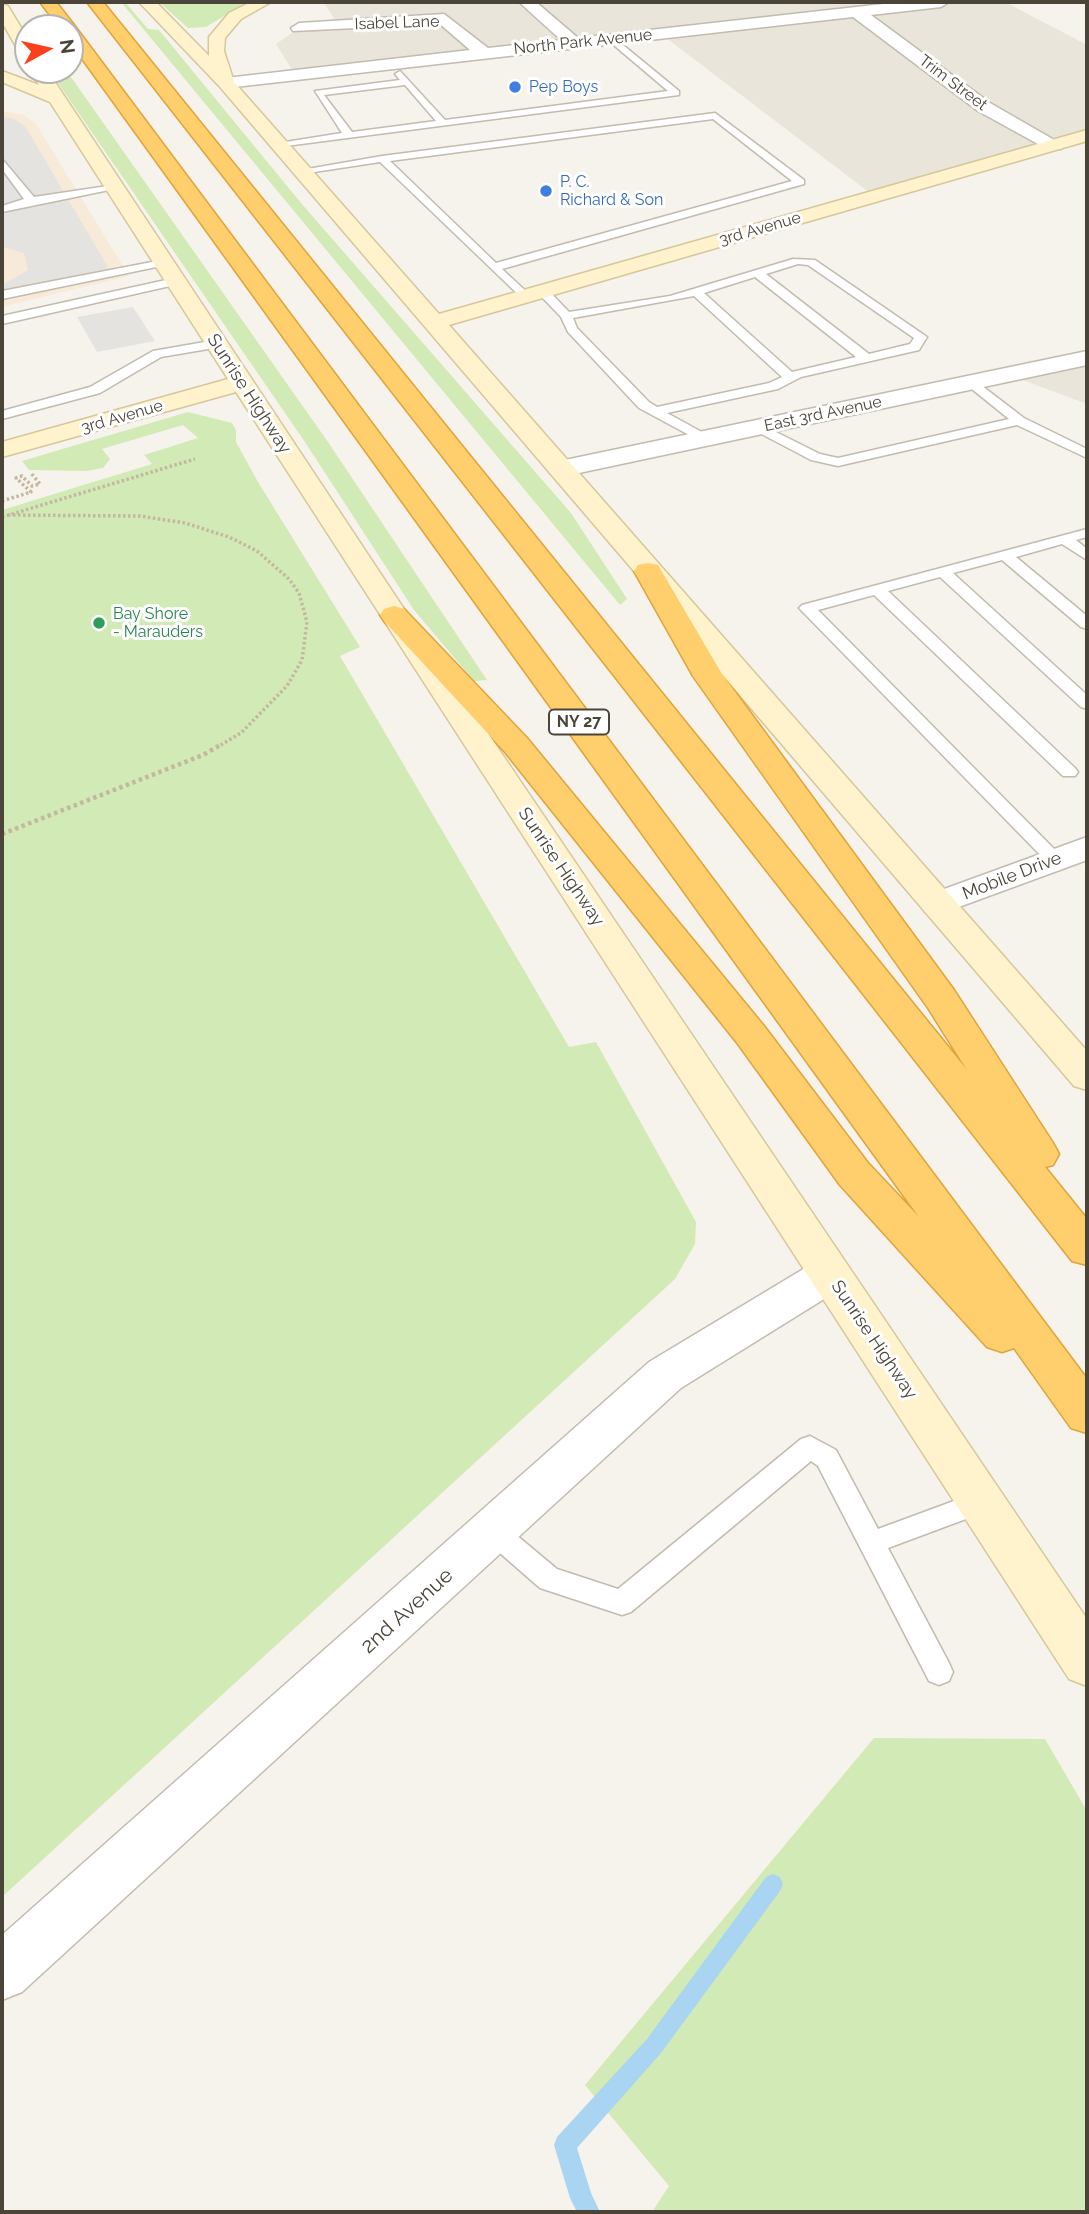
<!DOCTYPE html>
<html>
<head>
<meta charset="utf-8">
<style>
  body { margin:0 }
  #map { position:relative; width:1089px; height:2214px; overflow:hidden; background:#f6f3ec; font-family:Raleway,sans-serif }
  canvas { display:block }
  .frame { position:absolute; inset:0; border:4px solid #4b4439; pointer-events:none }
  .north { position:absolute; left:14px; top:14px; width:70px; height:70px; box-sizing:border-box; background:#fff; border:2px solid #b7b4b0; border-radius:50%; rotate:82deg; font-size:19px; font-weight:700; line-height:28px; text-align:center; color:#4b4439 }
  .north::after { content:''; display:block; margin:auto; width:24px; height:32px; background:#fc3f1d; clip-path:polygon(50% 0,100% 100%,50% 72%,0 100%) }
</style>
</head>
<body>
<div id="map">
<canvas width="1089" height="2214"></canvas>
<div class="frame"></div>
<div class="north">N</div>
</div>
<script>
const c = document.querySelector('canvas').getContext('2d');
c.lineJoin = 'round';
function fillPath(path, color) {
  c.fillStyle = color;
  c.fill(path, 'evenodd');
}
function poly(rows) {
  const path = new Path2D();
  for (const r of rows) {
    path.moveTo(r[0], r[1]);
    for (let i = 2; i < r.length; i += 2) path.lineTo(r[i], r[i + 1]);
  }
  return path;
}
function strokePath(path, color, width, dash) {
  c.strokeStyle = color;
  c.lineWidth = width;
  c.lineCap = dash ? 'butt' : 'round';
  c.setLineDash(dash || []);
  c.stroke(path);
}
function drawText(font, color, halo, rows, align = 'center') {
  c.font = font + ' Raleway,sans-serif';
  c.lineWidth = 6;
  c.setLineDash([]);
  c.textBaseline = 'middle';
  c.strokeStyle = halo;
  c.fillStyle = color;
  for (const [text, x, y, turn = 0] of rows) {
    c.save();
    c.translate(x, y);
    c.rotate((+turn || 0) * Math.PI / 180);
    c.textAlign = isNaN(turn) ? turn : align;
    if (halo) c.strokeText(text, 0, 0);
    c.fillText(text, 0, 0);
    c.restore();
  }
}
fillPath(poly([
  [323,2,1005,2,1087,45,1087,135,874,196,661,34,295,75,276,44,299,28,339,25],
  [1087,358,1087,404,1009,375]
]), '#eae5da');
fillPath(poly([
  [2,111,24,115,36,124,129,276,2,307]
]), '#f7ead8');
fillPath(poly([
  [121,2,125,2,148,29,159,30,301,203,571,513,627,599,620,605],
  [159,2,247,2,206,27,188,28],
  [49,70,66,70,328,442,487,680,474,681,414,610,305,442],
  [188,412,232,423,236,430,236,442,258,482,360,647,340,656,569,1047,596,1042,696,1222,695,1244,675,1279,2,1897,2,510,152,464,144,455,198,438,183,425,102,449,110,459,103,468,87,471,29,470,22,461],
  [874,1738,1045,1739,1087,1811,1087,2212,652,2212,669,2186,585,2085]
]), '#d2eab5');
fillPath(poly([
  [2,116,14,119,25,126,112,274,2,301,2,285,28,270,24,253,2,247],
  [133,307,155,341,97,352,77,317]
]), '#e5e3e0');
fillPath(poly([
  [773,1874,780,1877,783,1884,780,1891,661,2053,577,2148,591,2193,600,2212,577,2212,570,2198,554,2145,557,2137,647,2039,766,1877,773,1874]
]), '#a9d4f2');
const lane = poly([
  [612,36,679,91,679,95,278,147,273,144,342,133,315,91,400,80,395,74,400,71,445,120,668,91,609,41,612,36],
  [405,85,436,121,352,132,324,95,405,85],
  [715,113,804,180,804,184,502,269,529,294,531,297,525,301,380,162,301,174,296,171,382,156,715,113],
  [713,119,792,181,496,263,390,161,713,119],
  [2,159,34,197,114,185,119,188,2,212,2,206,24,199,2,169,2,159],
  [793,259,815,260,927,337,919,350,801,377,778,389,667,413,709,436,711,439,704,443,639,408,568,332,561,317,537,292,547,289,569,312,670,296,793,259],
  [798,264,808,265,914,338,910,344,869,354,766,274,798,264],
  [755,277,856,357,792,372,704,293,755,277],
  [694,296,782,377,769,383,657,407,649,402,577,328,573,318,694,296],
  [162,260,168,263,166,265,2,299,2,291,162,260],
  [175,278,181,282,179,284,2,324,2,316,175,278],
  [216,340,222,344,220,347,161,357,100,393,2,419,2,411,90,387,153,351,216,340],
  [973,379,1024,418,1087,449,1087,458,1017,425,838,466,811,460,750,428,762,425,820,454,838,458,1009,419,968,386,968,380,973,379],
  [1087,529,1087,537,1076,540,1087,549,1087,560,1062,544,1016,557,1087,616,1087,629,1081,627,1002,560,953,573,1087,695,1087,709,1081,707,940,577,888,591,1075,768,1078,772,1075,776,1063,776,874,595,818,610,1061,856,1064,860,1061,864,1055,866,1049,864,799,608,802,605,1087,529],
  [810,1436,836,1450,878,1529,981,1491,990,1494,994,1502,990,1510,888,1548,949,1663,953,1672,949,1681,939,1685,929,1681,818,1466,811,1461,631,1612,622,1615,540,1588,485,1540,481,1532,485,1524,494,1520,503,1524,557,1569,618,1589,801,1439,810,1436]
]);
const street = poly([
  [519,2,536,2,578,38,901,2,949,2,941,7,871,15,990,103,1063,145,1061,149,1047,149,978,111,853,17,226,88,217,83,226,78,470,50,440,24,293,31,291,28,299,23,444,14,488,48,561,40,519,2],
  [1087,351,1087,365,560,477,551,474,547,469,551,464,560,461,1087,351],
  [1087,837,1087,860,937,915,925,912,920,904,925,896,1087,837],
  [830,1257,845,1262,851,1274,845,1286,681,1388,22,1992,2,2000,2,1935,649,1362,815,1262,830,1257]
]);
const secondary = poly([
  [139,2,156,2,209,56,209,37,229,13,251,2,271,2,241,19,225,38,224,51,234,82,439,314,1087,130,1087,141,449,325,1087,1051,1087,1090,1074,1086,220,87,139,2],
  [2,4,8,6,28,39,28,58,22,57,2,22,2,4],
  [29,70,47,70,408,615,1087,1619,1087,1686,1069,1679,236,392,2,457,2,442,228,379,50,102,2,82,2,71,39,85,29,70]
]);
const highway = poly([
  [40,2,56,2,74,25,1087,1379,1087,1433,1071,1428,1014,1348,1002,1352,987,1347,840,1185,738,1044,505,752,384,621,380,615,384,609,394,606,404,609,527,738,764,1026,868,1163,919,1217,70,42,70,28,60,28,40,2],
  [87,2,103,2,967,1070,928,1008,693,676,634,571,638,565,648,563,658,565,722,674,954,990,1053,1143,1059,1154,1053,1165,1045,1167,1087,1219,1087,1265,1072,1261,87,2]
]);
strokePath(lane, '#c2bbae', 3);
strokePath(street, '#c2bbae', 3);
strokePath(secondary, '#d6c79b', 3);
strokePath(highway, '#e0a43c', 3);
strokePath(poly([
  [2,501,31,492,16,478,22,476,32,486,40,484,31,473],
  [8,515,140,516,185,523,229,537,257,551,289,579,299,593,307,622,302,660,287,686,241,733,219,746],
  [2,517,195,459]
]), '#c4b79f', 3.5, [2.5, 2.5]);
strokePath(poly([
  [2,834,203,755,222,744]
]), '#c4b79f', 4.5, [3.5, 3.5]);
fillPath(lane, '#fff');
fillPath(street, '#fff');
fillPath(secondary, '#fff3cd');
fillPath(highway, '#ffcf6e');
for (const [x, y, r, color] of [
  [515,87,7,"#3f7fe0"],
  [546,191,7,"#3f7fe0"],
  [99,623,7,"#2e9e5b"]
]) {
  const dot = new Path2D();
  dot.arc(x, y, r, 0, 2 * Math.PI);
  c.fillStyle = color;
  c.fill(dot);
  strokePath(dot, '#fff', 2.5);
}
drawText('16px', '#4b4439', '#fff', [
  ["Isabel Lane",397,23,-2],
  ["North Park Avenue",583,42,-6],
  ["Trim Street",953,83,37],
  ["3rd Avenue",760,229,-16],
  ["East 3rd Avenue",823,414,-12],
  ["3rd Avenue",122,417,-16]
]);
drawText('16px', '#366cbe', '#fff', [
  ["Pep Boys",529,87],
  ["P. C.",560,182],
  ["Richard & Son",560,200]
], 'left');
drawText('16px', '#27864d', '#fff', [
  ["Bay Shore",113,614],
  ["- Marauders",113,632]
], 'left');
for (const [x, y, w] of [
  [579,722,60]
]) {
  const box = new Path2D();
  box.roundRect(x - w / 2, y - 12.5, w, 25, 5);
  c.fillStyle = '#fff';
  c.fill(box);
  strokePath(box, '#4b4439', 2);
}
drawText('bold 16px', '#4b4439', null, [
  ["NY 27",579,722]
]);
drawText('18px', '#4b4439', '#fff', [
  ["Sunrise Highway",249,394,57],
  ["Sunrise Highway",561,867,56],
  ["Mobile Drive",1012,876,-21],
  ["Sunrise Highway",874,1340,56]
]);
drawText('21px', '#4b4439', '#fff', [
  ["2nd Avenue",407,1611,-42]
]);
</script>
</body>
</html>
